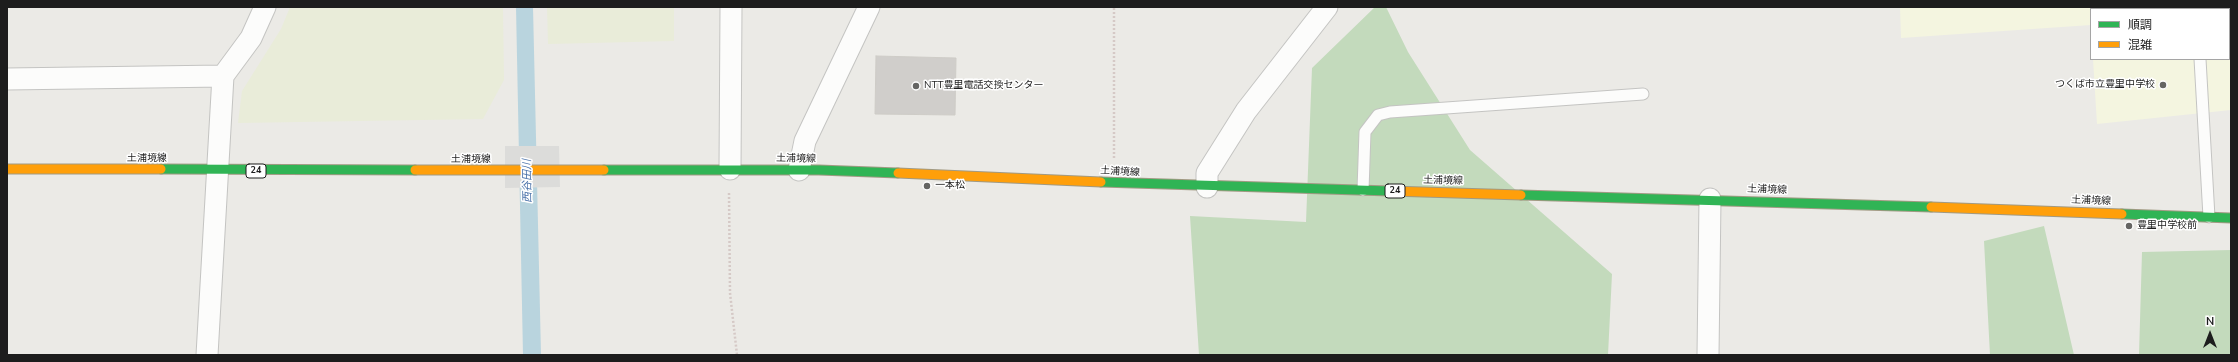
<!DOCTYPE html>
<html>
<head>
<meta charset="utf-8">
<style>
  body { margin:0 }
  #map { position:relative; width:2238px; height:362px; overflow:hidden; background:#ebeae6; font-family:"Nunito Sans","Noto Sans JP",sans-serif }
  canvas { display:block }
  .frame { position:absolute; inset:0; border:8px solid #1d1d1d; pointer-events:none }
  .legend { position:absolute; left:2090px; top:8px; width:140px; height:52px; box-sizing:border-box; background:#fff; border:1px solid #a5a5a5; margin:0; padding:5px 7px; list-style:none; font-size:12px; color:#1d1d1d }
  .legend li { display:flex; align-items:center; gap:8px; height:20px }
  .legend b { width:20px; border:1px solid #a5a5a5 }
  .north { position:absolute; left:2190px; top:314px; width:40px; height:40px; -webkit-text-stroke:3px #fff; paint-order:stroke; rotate:0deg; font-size:11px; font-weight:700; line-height:16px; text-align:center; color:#1d1d1d }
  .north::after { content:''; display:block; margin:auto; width:14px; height:18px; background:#1d1d1d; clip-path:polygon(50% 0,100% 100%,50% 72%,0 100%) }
</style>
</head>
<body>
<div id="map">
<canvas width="2238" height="362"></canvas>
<div class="frame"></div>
<ul class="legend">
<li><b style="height:5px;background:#30b455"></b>順調</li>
<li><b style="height:5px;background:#ff9f0a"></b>混雑</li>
</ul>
<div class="north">N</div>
</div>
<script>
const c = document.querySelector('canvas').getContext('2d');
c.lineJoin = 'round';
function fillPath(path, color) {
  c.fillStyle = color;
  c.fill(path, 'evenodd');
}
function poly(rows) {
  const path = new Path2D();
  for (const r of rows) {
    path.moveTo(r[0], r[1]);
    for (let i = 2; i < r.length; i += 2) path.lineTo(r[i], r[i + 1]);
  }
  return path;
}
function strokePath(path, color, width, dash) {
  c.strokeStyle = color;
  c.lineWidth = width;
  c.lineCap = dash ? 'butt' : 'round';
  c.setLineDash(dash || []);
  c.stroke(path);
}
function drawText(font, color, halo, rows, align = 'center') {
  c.font = font + ' "Nunito Sans","Noto Sans JP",sans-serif';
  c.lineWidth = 3;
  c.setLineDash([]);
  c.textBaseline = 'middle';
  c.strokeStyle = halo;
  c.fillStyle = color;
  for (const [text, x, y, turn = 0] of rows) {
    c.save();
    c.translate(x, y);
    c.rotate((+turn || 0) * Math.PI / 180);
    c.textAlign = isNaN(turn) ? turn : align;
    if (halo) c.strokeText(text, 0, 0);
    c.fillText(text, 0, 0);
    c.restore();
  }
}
fillPath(poly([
  [1900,7,2231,7,2231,110,2097,124,2093,59,2229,59,2229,9,2091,9,2091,25,1901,38]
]), '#f4f5e0');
fillPath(poly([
  [290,7,503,7,504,80,483,119,238,123,242,91,281,29],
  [547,7,674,7,674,41,548,44]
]), '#e9ecd9');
fillPath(poly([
  [1375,7,1386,7,1408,52,1470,150,1612,274,1608,355,1199,355,1190,216,1306,222,1312,68],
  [2044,226,2074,355,1990,355,1984,241],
  [2231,250,2231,355,2139,355,2142,252]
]), '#c3dabc');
fillPath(poly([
  [516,7,533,7,541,355,523,355]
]), '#b9d4de');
fillPath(poly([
  [505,146,559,146,560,187,505,188]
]), '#dcdcda');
const building = poly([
  [876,56,956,58,955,115,875,114,876,56]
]);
fillPath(building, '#d0cecb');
strokePath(building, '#ceccc7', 1);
const lane = poly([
  [2197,7,2197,9],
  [2200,59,2209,217],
  [1363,190,1365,132,1378,115,1390,112,1643,94]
]);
const street = poly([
  [7,79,223,76],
  [730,169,731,7],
  [799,170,805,141,869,7],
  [1207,187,1207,173,1246,111,1327,7],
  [207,355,223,76,251,38,265,7],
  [1708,355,1710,199]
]);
const fast = poly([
  [161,169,415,170],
  [604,170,819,170,898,173],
  [1101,182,1390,191],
  [1521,195,1931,207],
  [2122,214,2231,218]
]);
const slow = poly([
  [7,169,161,169],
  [415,170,604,170],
  [898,173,1101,182],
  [1390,191,1521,195],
  [1931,207,2122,214]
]);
strokePath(lane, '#c4c4c2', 13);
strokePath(street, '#c4c4c2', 23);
strokePath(fast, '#a19a83', 11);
strokePath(slow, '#a19a83', 11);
strokePath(poly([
  [1114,158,1114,7],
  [729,193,730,293,737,355]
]), '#d5c9c6', 2.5, [2, 2]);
strokePath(lane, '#fcfcfb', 11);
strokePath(street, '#fcfcfb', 21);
strokePath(fast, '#30b455', 9);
strokePath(slow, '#ff9f0a', 9);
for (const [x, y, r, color] of [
  [2163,85,4,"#656563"],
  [916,86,4,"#656563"],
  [927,186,4,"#656563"],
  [2129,226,4,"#656563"]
]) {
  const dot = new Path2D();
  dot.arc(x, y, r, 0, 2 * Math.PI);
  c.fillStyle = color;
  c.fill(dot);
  strokePath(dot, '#fff', 1.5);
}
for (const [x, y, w] of [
  [256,171,20],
  [1395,191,20]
]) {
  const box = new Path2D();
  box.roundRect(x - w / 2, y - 7, w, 14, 3);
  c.fillStyle = '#fff';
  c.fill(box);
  strokePath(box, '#1d1d1d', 1);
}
drawText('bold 9px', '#1d1d1d', null, [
  ["24",256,171],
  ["24",1395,191]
]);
drawText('10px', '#1d1d1d', '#fff', [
  ["つくば市立豊里中学校",2155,85,"right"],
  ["NTT豊里電話交換センター",924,86],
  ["一本松",935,186],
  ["豊里中学校前",2137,226]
], 'left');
drawText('10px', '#1d1d1d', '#fff', [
  ["土浦境線",147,159],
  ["土浦境線",796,159,1],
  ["土浦境線",471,160],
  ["土浦境線",1120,172,3],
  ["土浦境線",1443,181,1],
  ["土浦境線",1767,190,2],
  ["土浦境線",2091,201,2]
]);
drawText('italic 11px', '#4c73aa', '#fff', [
  ["西谷田川",528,181,-91]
]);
</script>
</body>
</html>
